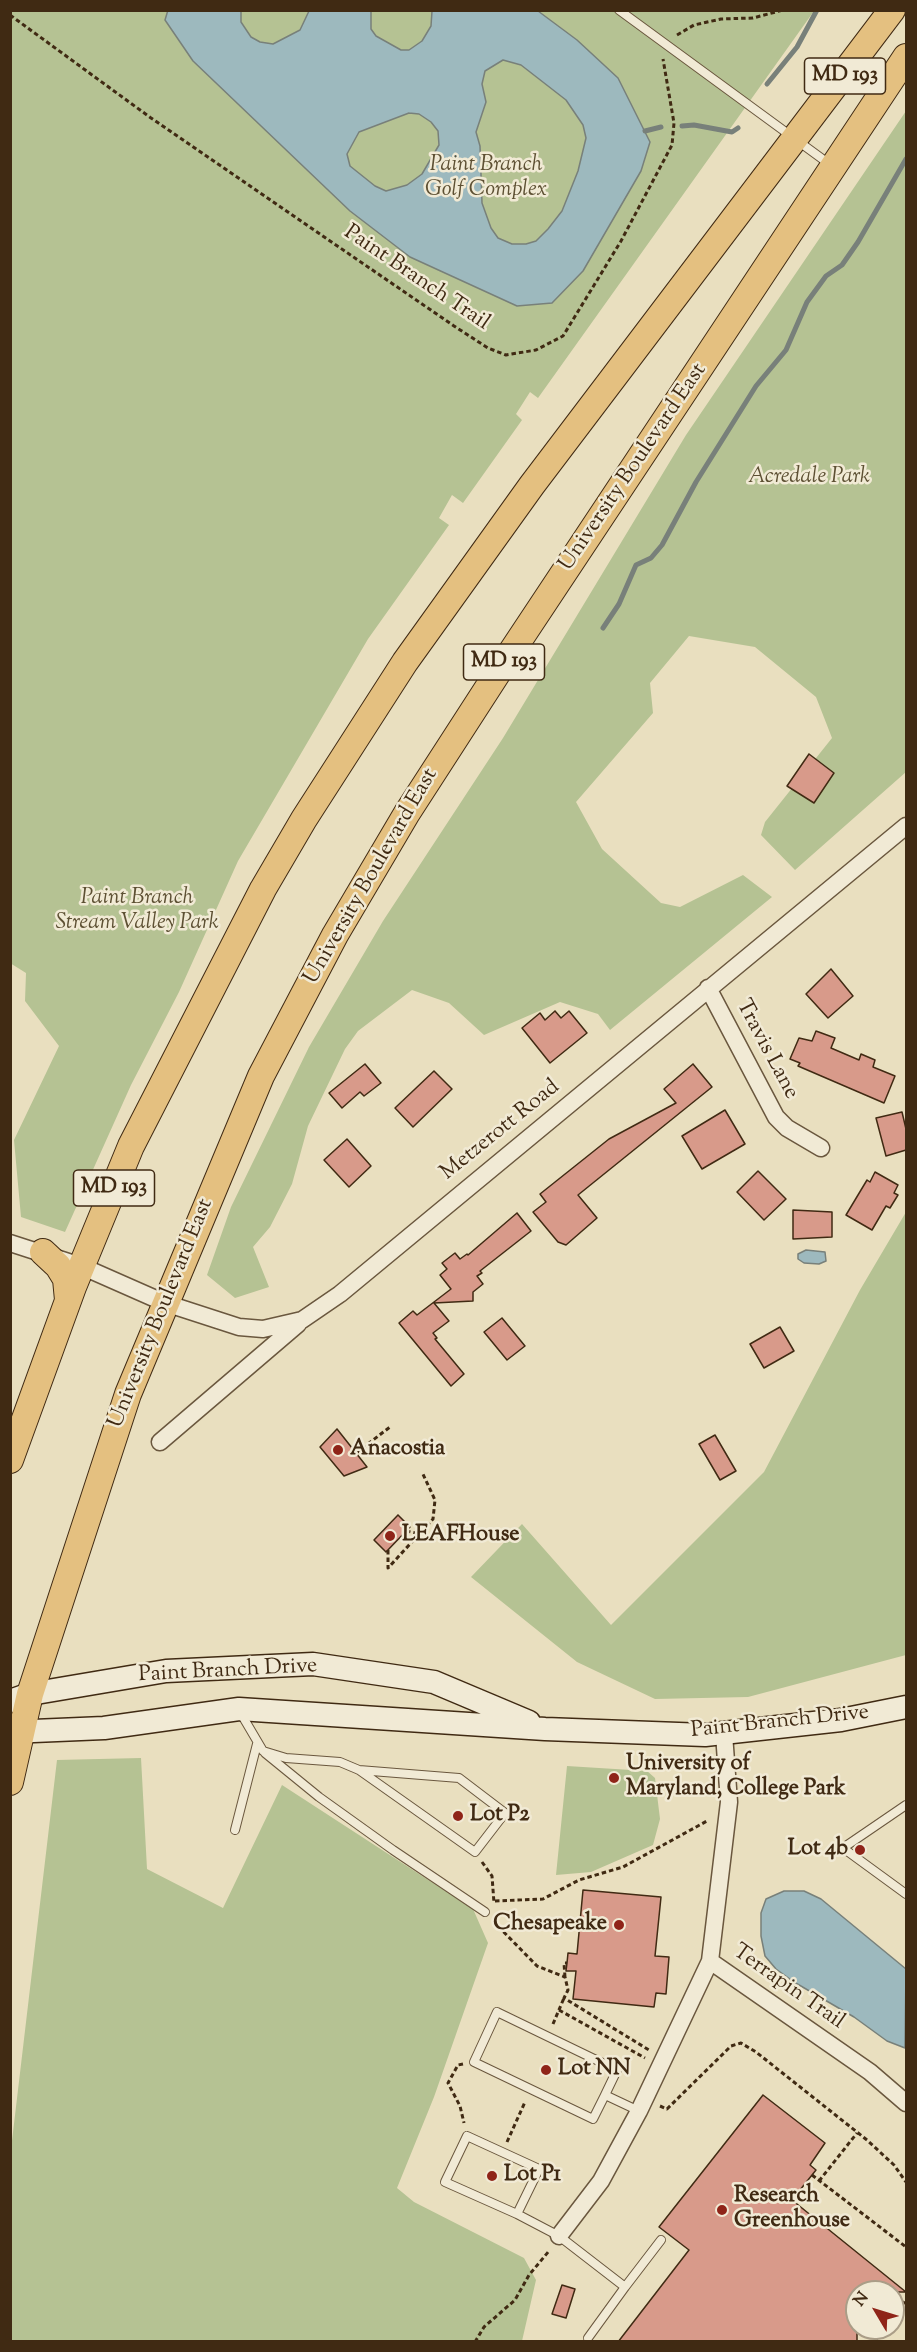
<!DOCTYPE html>
<html>
<head>
<meta charset="utf-8">
<style>
  body { margin:0 }
  #map { position:relative; width:917px; height:2352px; overflow:hidden; background:#e9dfbf; font-family:"Sorts Mill Goudy",serif }
  canvas { display:block }
  .frame { position:absolute; inset:0; border:12px solid #402a13; pointer-events:none }
  .north { position:absolute; left:845px; top:2280px; width:60px; height:60px; box-sizing:border-box; background:#f1ead5; border:2px solid #aa9d87; border-radius:50%; rotate:308deg; font-size:16px; font-weight:700; line-height:24px; text-align:center; color:#402a13 }
  .north::after { content:''; display:block; margin:auto; width:21px; height:27px; background:#8f2418; clip-path:polygon(50% 0,100% 100%,50% 72%,0 100%) }
</style>
</head>
<body>
<div id="map">
<canvas width="917" height="2352"></canvas>
<div class="frame"></div>
<div class="north">N</div>
</div>
<script>
const c = document.querySelector('canvas').getContext('2d');
c.lineJoin = 'round';
function fillPath(path, color) {
  c.fillStyle = color;
  c.fill(path, 'evenodd');
}
function poly(rows) {
  const path = new Path2D();
  for (const r of rows) {
    path.moveTo(r[0], r[1]);
    for (let i = 2; i < r.length; i += 2) path.lineTo(r[i], r[i + 1]);
  }
  return path;
}
function strokePath(path, color, width, dash) {
  c.strokeStyle = color;
  c.lineWidth = width;
  c.lineCap = dash ? 'butt' : 'round';
  c.setLineDash(dash || []);
  c.stroke(path);
}
function drawText(font, color, halo, rows, align = 'center') {
  c.font = font + ' "Sorts Mill Goudy",serif';
  c.lineWidth = 5;
  c.setLineDash([]);
  c.textBaseline = 'middle';
  c.strokeStyle = halo;
  c.fillStyle = color;
  for (const [text, x, y, turn = 0] of rows) {
    c.save();
    c.translate(x, y);
    c.rotate((+turn || 0) * Math.PI / 180);
    c.textAlign = isNaN(turn) ? turn : align;
    if (halo) c.strokeText(text, 0, 0);
    c.fillText(text, 0, 0);
    c.restore();
  }
}
fillPath(poly([
  [10,11,814,11,538,398,530,392,516,414,522,420,463,503,452,495,439,518,449,525,368,639,238,861,179,992,131,1085,65,1232,21,1217,14,1140,59,1046,25,1001,26,973,10,963],
  [906,111,906,772,795,870,761,835,765,822,832,738,816,697,755,647,689,636,650,683,653,713,576,802,602,849,661,903,680,907,743,875,772,897,610,1030,598,1014,560,1002,484,1035,449,1003,412,990,358,1031,345,1049,308,1126,292,1184,270,1227,253,1247,269,1287,235,1298,207,1275,231,1207,309,1047,383,921,503,738,686,435],
  [906,1212,906,1655,748,1697,655,1699,577,1662,471,1577,522,1524,611,1625,764,1472,860,1290],
  [141,1758,147,1869,223,1908,282,1785,473,1909,488,1943,434,2097,397,2188,414,2202,524,2258,536,2280,522,2341,11,2341,11,2149,57,1760],
  [567,1766,647,1771,655,1778,660,1819,653,1845,591,1872,556,1875]
]), '#b5c293');
const water = poly([
  [168,10,241,11,241,22,251,37,260,42,273,44,300,30,309,11,371,11,371,29,376,36,401,50,409,50,422,41,431,26,432,11,538,11,577,40,618,78,650,142,641,171,583,271,552,303,517,306,410,257,350,211,193,61,165,20,168,10],
  [503,60,521,65,566,100,583,125,586,138,578,171,562,211,548,229,536,241,526,244,512,244,498,238,491,228,482,203,480,146,476,132,486,102,482,84,485,71,503,60],
  [409,113,419,114,431,122,438,131,439,145,422,174,407,185,386,191,375,186,350,166,347,154,359,132,409,113],
  [806,1250,825,1252,826,1261,819,1264,804,1263,798,1259,798,1254,806,1250],
  [784,1891,804,1891,821,1899,906,1969,905,2048,887,2041,854,2017,794,1982,776,1969,765,1956,761,1936,761,1913,766,1899,784,1891]
]);
fillPath(water, '#9db9be');
strokePath(water, '#78807a', 1.5);
strokePath(poly([
  [767,84,797,47,817,10],
  [682,126,694,125,732,132,738,128],
  [645,131,661,127],
  [603,628,619,604,636,565,651,558,662,545,696,482,756,386,786,350,807,302,826,276,842,265,858,242,906,159]
]), '#78807a', 5);
const building = poly([
  [809,754,834,773,814,803,787,786,809,754],
  [831,969,853,996,828,1018,806,994,831,969],
  [555,1011,561,1018,569,1011,587,1033,550,1063,522,1028,540,1013,545,1020,555,1011],
  [816,1031,835,1038,831,1048,859,1060,861,1054,875,1060,873,1067,895,1076,884,1103,798,1066,800,1063,790,1059,799,1038,812,1041,816,1031],
  [365,1064,381,1083,364,1096,360,1092,342,1108,329,1093,365,1064],
  [693,1064,712,1087,578,1195,597,1218,566,1245,558,1242,533,1212,546,1202,540,1194,609,1139,676,1103,664,1089,693,1064],
  [434,1071,452,1089,413,1127,395,1108,434,1071],
  [725,1110,745,1144,702,1169,682,1136,725,1110],
  [902,1112,906,1129,906,1150,886,1156,876,1118,902,1112],
  [347,1139,371,1166,349,1187,324,1160,347,1139],
  [758,1171,786,1199,764,1220,737,1192,758,1171],
  [875,1172,898,1185,894,1193,898,1195,890,1208,886,1206,872,1230,846,1215,867,1180,870,1182,875,1172],
  [793,1210,832,1212,832,1237,793,1239,793,1210],
  [517,1213,531,1231,480,1271,482,1273,477,1276,483,1284,473,1292,473,1301,434,1303,449,1321,433,1333,437,1338,435,1339,464,1374,451,1386,399,1323,413,1311,417,1315,451,1289,440,1275,447,1269,442,1263,455,1253,460,1259,467,1254,468,1255,517,1213],
  [502,1318,525,1346,507,1360,484,1332,502,1318],
  [780,1327,794,1351,764,1368,750,1344,780,1327],
  [337,1429,356,1453,367,1467,344,1476,320,1447,337,1429],
  [715,1435,736,1471,720,1480,699,1444,715,1435],
  [398,1515,410,1527,386,1552,374,1540,398,1515],
  [583,1890,661,1897,655,1956,669,1957,666,1994,656,1993,654,2007,573,1999,576,1971,566,1971,567,1963,568,1953,577,1954,583,1890],
  [763,2095,825,2143,810,2165,816,2170,792,2200,906,2292,857,2292,857,2342,618,2342,689,2250,659,2227,763,2095],
  [562,2285,575,2289,566,2318,552,2314,562,2285]
]);
fillPath(building, '#d89a8a');
strokePath(building, '#402a13', 1.5);
const lane = poly([
  [619,10,832,166],
  [240,1712,263,1751,286,1758,340,1762,359,1770,475,1852,505,1813,459,1778,359,1770],
  [265,1753,319,1797,393,1850,485,1912],
  [906,1805,843,1848,906,1894],
  [235,1830,257,1744],
  [605,2095,593,2119,474,2062,497,2012,617,2070,605,2095,639,2111],
  [467,2136,539,2169,517,2214,445,2182,467,2136],
  [517,2214,559,2236,625,2287,661,2240],
  [588,2338,625,2287]
]);
const street = poly([
  [708,988,776,1117,787,1128,821,1148],
  [10,1243,81,1266,165,1303,239,1327,263,1329,302,1320,340,1294,906,826],
  [160,1442,298,1324],
  [724,1734,729,1802,710,1961,870,2072,906,2103],
  [559,2236,601,2181,639,2111,710,1961]
]);
const secondary = poly([
  [10,1701,30,1694,166,1671,313,1664,434,1682,529,1722],
  [10,1732,104,1728,239,1709,545,1729,705,1735,841,1720,906,1707]
]);
const primary = poly([
  [43,1252,58,1266,66,1279,68,1300],
  [10,1460,73,1287,131,1146,263,889,304,819,405,662,532,485,892,10],
  [10,1782,30,1694,128,1394,261,1076,335,935,407,813,502,666,906,57]
]);
strokePath(lane, '#6a573e', 10);
strokePath(street, '#6a573e', 19);
strokePath(secondary, '#402a13', 25);
strokePath(primary, '#402a13', 28);
strokePath(poly([
  [10,15,151,118,454,326,488,348,506,355,536,350,563,336,621,241,672,145,674,123,663,59],
  [677,35,694,25,721,19,753,18,783,10],
  [356,1453,390,1427],
  [406,1531,421,1534],
  [388,1550,388,1568,433,1519,435,1500,422,1472],
  [482,1862,492,1876,494,1903],
  [495,1901,543,1899,579,1880,623,1867,707,1821],
  [493,1921,537,1966,565,1977,568,1990,564,1998,649,2050],
  [565,1977,564,1963,567,1963],
  [559,2010,645,2058],
  [553,2024,564,1998],
  [463,2064,458,2065,448,2083,460,2106,464,2123],
  [660,2106,667,2109,731,2046,741,2043,756,2052,867,2140,894,2165,906,2182],
  [507,2142,525,2102],
  [812,2175,906,2247],
  [819,2181,857,2133],
  [893,2317,906,2300],
  [475,2342,484,2327,515,2300,529,2275,549,2251],
  [874,2342,885,2328]
]), '#402a13', 3, [4.5, 3]);
strokePath(lane, '#f1ead5', 8);
strokePath(street, '#f1ead5', 16);
strokePath(secondary, '#f1ead5', 22);
strokePath(primary, '#e4c080', 26);
for (const [x, y, r, color] of [
  [338,1450,6,"#8f2418"],
  [390,1536,6,"#8f2418"],
  [614,1778,6,"#8f2418"],
  [458,1816,6,"#8f2418"],
  [860,1850,6,"#8f2418"],
  [619,1925,6,"#8f2418"],
  [546,2070,6,"#8f2418"],
  [492,2176,6,"#8f2418"],
  [722,2210,6,"#8f2418"]
]) {
  const dot = new Path2D();
  dot.arc(x, y, r, 0, 2 * Math.PI);
  c.fillStyle = color;
  c.fill(dot);
  strokePath(dot, '#f1ead5', 2);
}
for (const [x, y, w] of [
  [845,76,81],
  [504,662,81],
  [114,1188,81]
]) {
  const box = new Path2D();
  box.roundRect(x - w / 2, y - 18, w, 36, 4.5);
  c.fillStyle = '#f1ead5';
  c.fill(box);
  strokePath(box, '#402a13', 1.5);
}
drawText('bold 21px', '#402a13', null, [
  ["MD 193",845,76],
  ["MD 193",504,662],
  ["MD 193",114,1188]
]);
drawText('italic 22px', '#5d5033', '#f1ead5', [
  ["Paint Branch",486,166],
  ["Golf Complex",486,191],
  ["Acredale Park",809,478],
  ["Paint Branch",137,899],
  ["Stream Valley Park",137,924]
]);
drawText('22px', '#402a13', '#f1ead5', [
  ["Paint Branch Trail",416,279,34],
  ["University Boulevard East",634,468,-56],
  ["University Boulevard East",372,877,-60],
  ["Travis Lane",766,1050,62],
  ["Metzerott Road",501,1131,-39],
  ["University Boulevard East",162,1314,-68],
  ["Paint Branch Drive",228,1672,-3],
  ["Paint Branch Drive",780,1723,-6],
  ["Terrapin Trail",788,1988,35]
]);
drawText('bold 22px', '#402a13', '#f1ead5', [
  ["Anacostia",350,1450],
  ["LEAFHouse",402,1536],
  ["University of",626,1765],
  ["Maryland, College Park",626,1790],
  ["Lot P2",470,1816],
  ["Lot 4b",848,1850,"right"],
  ["Chesapeake",607,1925,"right"],
  ["Lot NN",558,2070],
  ["Lot P1",504,2176],
  ["Research",734,2197],
  ["Greenhouse",734,2222]
], 'left');
</script>
</body>
</html>
